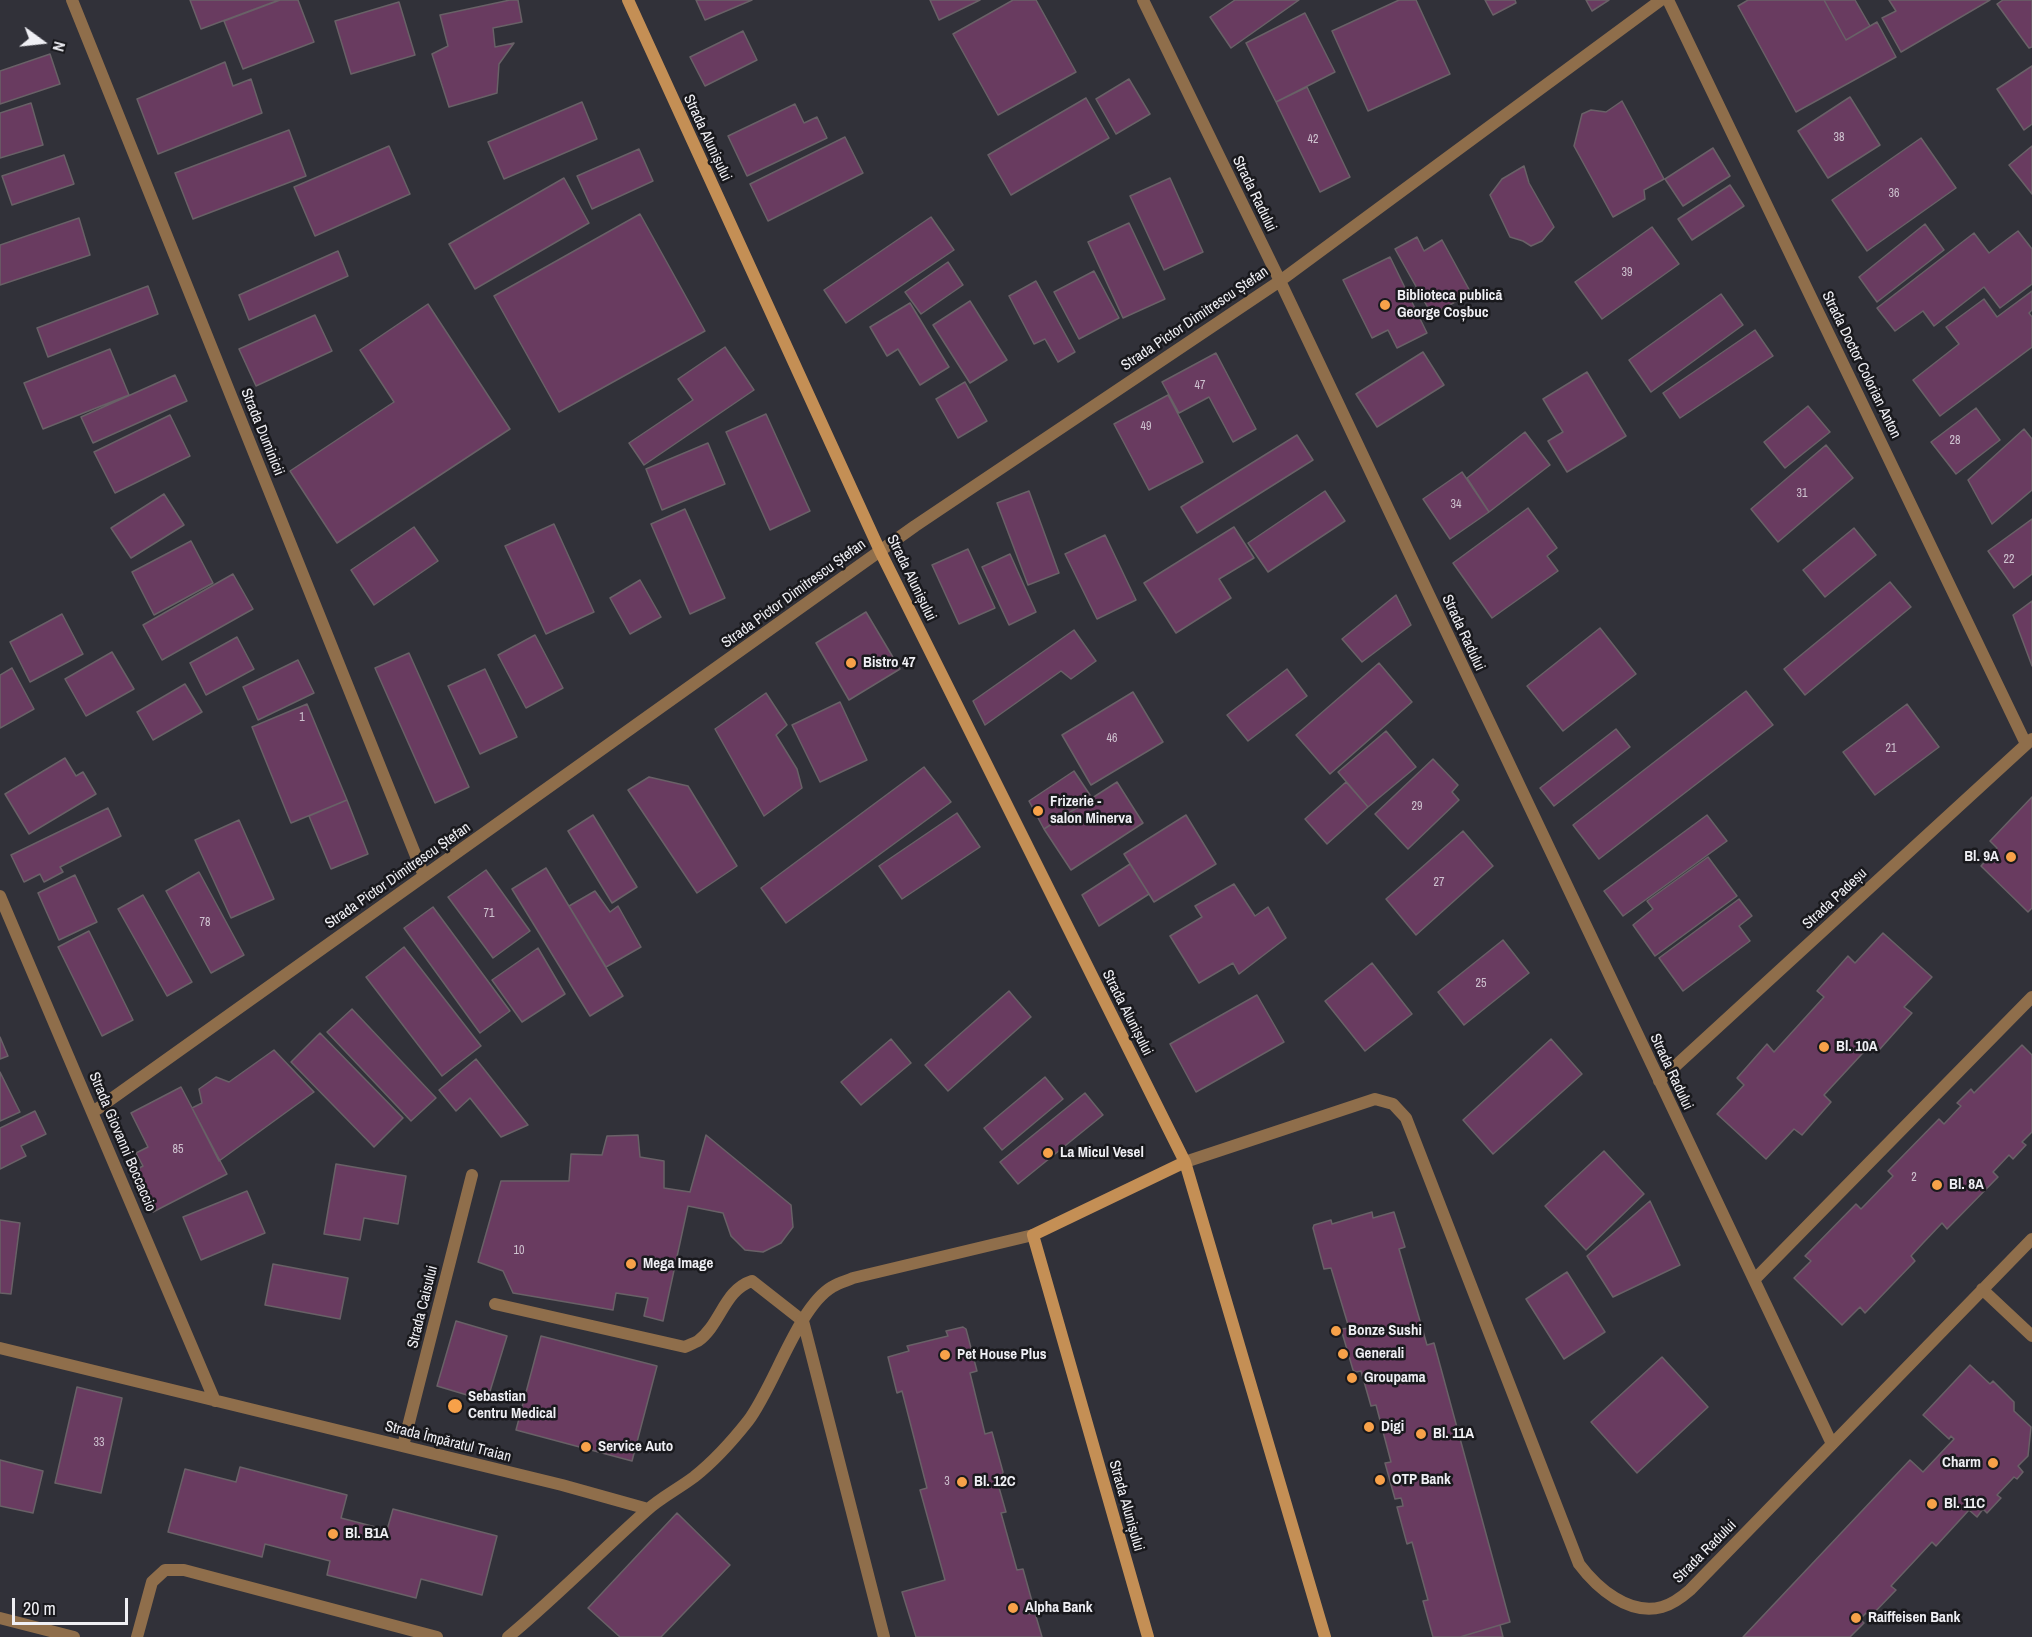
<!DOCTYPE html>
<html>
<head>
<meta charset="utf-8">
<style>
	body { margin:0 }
	#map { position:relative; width:2032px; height:1637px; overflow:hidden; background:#313139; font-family:"Archivo Narrow",sans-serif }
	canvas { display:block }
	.north { position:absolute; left:12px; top:12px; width:60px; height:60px; -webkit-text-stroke:4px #19191d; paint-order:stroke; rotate:105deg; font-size:16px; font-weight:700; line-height:24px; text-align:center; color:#efeff4 }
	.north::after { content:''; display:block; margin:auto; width:21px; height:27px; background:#efeff4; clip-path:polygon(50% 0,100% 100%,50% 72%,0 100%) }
	.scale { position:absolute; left:12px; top:1598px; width:116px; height:27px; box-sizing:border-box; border:3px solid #efeff4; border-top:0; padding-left:8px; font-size:18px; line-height:21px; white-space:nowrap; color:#efeff4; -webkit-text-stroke:4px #19191d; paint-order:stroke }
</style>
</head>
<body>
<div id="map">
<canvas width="2032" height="1637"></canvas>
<div class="north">N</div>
<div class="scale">20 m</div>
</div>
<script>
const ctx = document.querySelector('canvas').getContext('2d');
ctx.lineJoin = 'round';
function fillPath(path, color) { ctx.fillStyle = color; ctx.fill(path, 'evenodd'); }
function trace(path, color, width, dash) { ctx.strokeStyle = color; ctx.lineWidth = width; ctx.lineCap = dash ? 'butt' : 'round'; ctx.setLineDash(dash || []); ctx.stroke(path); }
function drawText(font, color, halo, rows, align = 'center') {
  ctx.font = font + ' "Archivo Narrow",sans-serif'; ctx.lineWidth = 5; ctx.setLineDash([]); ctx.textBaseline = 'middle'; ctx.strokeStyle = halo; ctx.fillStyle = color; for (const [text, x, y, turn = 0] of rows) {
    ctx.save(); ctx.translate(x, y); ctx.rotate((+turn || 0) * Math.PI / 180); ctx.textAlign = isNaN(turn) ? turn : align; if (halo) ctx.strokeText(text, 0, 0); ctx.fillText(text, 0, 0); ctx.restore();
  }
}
const building = new Path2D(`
	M190,0h89l-78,29z
	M280,0h18l16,42 -71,27 -19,-48z
	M510,0h8l4,22 -29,6 2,19 19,-4 -15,21 -2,29 -48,14 -17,-53 16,-8 -8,-31z
	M696,0h56l-47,20z
	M930,0h50l-41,20z
	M1013,0h23l40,72 -78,43 -45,-81z
	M1235,0h64l-68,48 -21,-31z
	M1399,0h17l34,74 -82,37 -36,-80z
	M1485,0h30l1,3 -23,12z
	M1586,0h23l-17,11z
	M1748,0h76l22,40 31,-18 19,35 -100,55 -58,-106z
	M1824,0h31l15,26 -24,14z
	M1889,0h101l-89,52 -19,-34 14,-7z
	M2003,0h29v47l-3,1 -32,-44z
	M399,2l16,53 -64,19 -16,-53z
	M1305,13l30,59 -59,30 -30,-59z
	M743,31l14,29 -52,26 -15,-29z
	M50,54l10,30 -60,20v-33z
	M225,62l8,24 18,-7 11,34 -104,41 -21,-55z
	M2032,66v58l-8,6 -27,-41z
	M1129,79l21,35 -34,20 -20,-35z
	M1307,87l43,90 -30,15 -44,-90z
	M1850,97l30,48 -52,33 -30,-47z
	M1086,98l23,40 -98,57 -23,-40z
	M1622,101l42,78 -20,11 1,9 -32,18 -39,-71 8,-32 9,-4 15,2z
	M582,102l15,37 -93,40 -16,-37z
	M31,103l12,42 -43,13v-45z
	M795,104l9,19 13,-6 10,21 -80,38 -19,-40z
	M289,130l17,46 -113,43 -18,-46z
	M845,137l18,36 -95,48 -18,-37z
	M1921,138l35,50 -89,63 -35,-51z
	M389,146l21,48 -95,42 -21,-49z
	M2032,146v48l-23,-29z
	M1713,148l17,28 -47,30 -18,-27z
	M639,149l14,32 -61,28 -15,-33z
	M64,155l10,29 -62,21 -10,-29z
	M1524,166l5,17 25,44 -12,14 -11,5 -8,-5 -13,-4 -20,-42 12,-16z
	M564,178l25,45 -114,66 -26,-45z
	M1170,178l33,74 -39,18 -34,-74z
	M1730,185l14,21 -52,34 -14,-21z
	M640,214l65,117 -146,81 -65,-116z
	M931,217l23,33 -108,73 -22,-33z
	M79,218l11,37 -90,30v-40z
	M1129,223l36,76 -42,19 -35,-76z
	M1925,224l19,26 -67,52 -18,-25z
	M1652,227l27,37 -77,55 -27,-37z
	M2018,231l14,18v35l-32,24 -16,-21 -50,39 -11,-15 -28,20 -18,-23 97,-75 15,20z
	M1417,237l7,14 18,-11 29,53 -39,22 -37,-66z
	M338,251l10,25 -99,44 -10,-25z
	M1390,257l37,76 -30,15 -9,-18 -16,8 -29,-58z
	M948,262l15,23 -42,29 -16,-22z
	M1094,271l25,47 -40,21 -25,-47z
	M1036,281l39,71 -17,10 -13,-23 -11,5 -25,-48z
	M148,286l10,28 -110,43 -11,-29z
	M2032,291v19l-3,3 3,4v30l-92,69 -27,-36 46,-36 -13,-17 38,-28 13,18z
	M1721,294l22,31 -92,67 -22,-32z
	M970,301l37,59 -37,23 -37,-58z
	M910,303l39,64 -29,18 -22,-36 -11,7 -17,-29z
	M428,304l82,125 -173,114 -47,-72 104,-69 -34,-52z
	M315,315l17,36 -76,35 -17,-37z
	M1755,330l18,26 -93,62 -17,-25z
	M725,347l29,43 -110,75 -15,-22 64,-43 -15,-21z
	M110,349l19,46 -86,34 -19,-46z
	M1423,352l21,33 -67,42 -21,-33z
	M1216,353l40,76 -23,13 -24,-45 -30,16 -17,-31z
	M1587,372l39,64 -59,36 -19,-31 15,-9 -20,-33z
	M175,375l12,26 -94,42 -12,-26z
	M965,382l22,39 -29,17 -22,-39z
	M1168,395l35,67 -54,28 -35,-66z
	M1808,406l22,26 -45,36 -21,-26z
	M1976,408l24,32 -44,34 -25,-32z
	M766,414l44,97 -40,19 -44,-98z
	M170,415l20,41 -75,37 -21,-41z
	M2024,429l8,10v51l-40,34 -24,-44z
	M1525,432l25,33 -61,47 -22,-34z
	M1297,435l16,25 -116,73 -16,-26z
	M708,443l17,41 -63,26 -16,-41z
	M1826,445l27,33 -75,64 -27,-33z
	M1462,472l27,40 -39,27 -27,-40z
	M1029,491l30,82 -31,12 -31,-82z
	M1325,491l20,30 -77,51 -20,-29z
	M164,494l20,31 -53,33 -20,-30z
	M1528,508l29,40 -10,8 11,15 -66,47 -39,-55z
	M685,509l40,89 -35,16 -39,-90z
	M2032,519v55l-18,14 -26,-37z
	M554,524l40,88 -48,22 -41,-88z
	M414,527l24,34 -64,44 -23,-35z
	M1234,527l20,31 -35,21 12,19 -55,35 -32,-50z
	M1854,528l22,27 -51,42 -22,-27z
	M1105,535l31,65 -39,19 -32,-65z
	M191,541l22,42 -59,32 -22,-43z
	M968,549l27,59 -36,16 -27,-59z
	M1010,554l26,58 -27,13 -27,-58z
	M233,574l20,35 -91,51 -19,-35z
	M640,580l21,37 -31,17 -20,-36z
	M1890,582l21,25 -106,88 -21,-26z
	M1396,595l15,30 -49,37 -20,-23z
	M2032,601v65l-19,-51z
	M866,612l34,57 -51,31 -33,-57z
	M62,614l21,40 -53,28 -20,-40z
	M1600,628l36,46 -73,57 -36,-45z
	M1074,630l22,31 -25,18 -10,-8 -76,54 -12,-24z
	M535,635l28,53 -37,20 -28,-53z
	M237,637l17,32 -48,26 -16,-32z
	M112,652l22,37 -48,27 -21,-37z
	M409,653l60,134 -34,16 -60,-135z
	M298,660l16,33 -56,27 -15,-33z
	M1379,663l33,39 -82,72 -34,-39z
	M12,668l22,41 -34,19v-53z
	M485,669l32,68 -37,17 -32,-68z
	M1287,669l20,27 -59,45 -21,-26z
	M185,684l17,28 -49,28 -16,-28z
	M1746,691l27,34 -174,134 -26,-34z
	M1133,692l30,50 -72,43 -29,-50z
	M766,693l21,32 -11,10 21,34 5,19 -38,28 -49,-87z
	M840,702l27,58 -47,22 -28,-57z
	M307,704l40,96 -56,23 -39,-96z
	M1907,704l32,43 -64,48 -32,-43z
	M1616,729l14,18 -76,59 -14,-18z
	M1386,731l30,36 -48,40 -30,-35z
	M65,758l11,18 7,-4 13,22 -67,40 -24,-40z
	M1433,759l25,26 -6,7 7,8 -51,49 -33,-35z
	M924,767l27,35 -165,121 -25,-35z
	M1074,771l18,27 -48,31 -15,-28z
	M649,777l39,9 49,80 -40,27 -69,-103z
	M1117,782l26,41 -72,47 -27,-41z
	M1346,782l22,25 -41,37 -22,-25z
	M2032,797v111l-4,4 -47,-46 16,-18 -7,-7z
	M347,800l21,54 -37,15 -22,-53z
	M108,808l13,28 -61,31 3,5 -19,10 -4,-8 -16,8 -13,-27z
	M957,813l23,34 -78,52 -23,-33z
	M593,815l44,72 -25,16 -44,-72z
	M1186,815l30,49 -62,38 -30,-48z
	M1707,815l20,26 -104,75 -19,-25z
	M239,820l35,79 -43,19 -36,-78z
	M1463,831l30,35 -77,69 -30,-36z
	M1708,857l29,39 -82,60 -22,-31 20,-16 -6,-8z
	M1130,864l19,30 -50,32 -17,-31z
	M546,868l77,128 -33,20 -78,-127z
	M486,870l44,61 -37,27 -45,-61z
	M199,872l45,83 -33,18 -45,-82z
	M75,875l22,47 -38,18 -21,-47z
	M1234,884l21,32 13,-9 18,31 -47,36 -6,-11 -34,20 -29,-47 32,-19 -7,-11z
	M595,891l15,21 8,-6 23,41 -35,20 -37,-61z
	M143,895l49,87 -25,14 -49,-87z
	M1739,899l13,17 -13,10 11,15 -67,50 -24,-33z
	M433,907l77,104 -30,22 -76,-105z
	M89,931l44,89 -31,16 -44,-89z
	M1883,933l49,44 -28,30 8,6 -32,36 -7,-7 -49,53 7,7 -29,33 -8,-6 -28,30 -49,-45 27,-29 -7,-7 30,-34 7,8 50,-55 -7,-6 31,-35 7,7z
	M1503,940l26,33 -65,52 -26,-33z
	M404,947l77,99 -39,30 -76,-99z
	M538,948l27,46 -43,28 -30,-42z
	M1372,963l40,51 -47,37 -40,-50z
	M1009,991l22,26 -83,74 -23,-26z
	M1257,995l27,47 -88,50 -26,-48z
	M352,1009l84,89 -25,23 -84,-89z
	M320,1033l83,85 -29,29 -83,-85z
	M0,1037l8,19 -8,3z
	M891,1039l20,24 -50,42 -20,-23z
	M1551,1039l31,35 -89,80 -30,-34z
	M2022,1045l10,10v77l-10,10 4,3 -13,14 -4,-4 -16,17 5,5 -51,52 -5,-6 -18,19 -13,14 4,5 -50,52 -5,-6 -18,18 -48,-47 17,-17 -6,-5 51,-52 5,5 32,-33 -5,-5 51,-52 5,5 17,-18 -4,-3 14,-14 3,4z
	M274,1050l40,42 -95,69 -27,-53 10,-5 -3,-14 17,-12 13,5z
	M476,1059l52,66 -27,12 -31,-39 -14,13 -17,-21z
	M0,1072l20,40 -20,9z
	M1045,1077l18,22 -61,51 -18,-22z
	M181,1087l46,87 -74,38 -21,-40 11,-6 -7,-13 12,-6 -17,-34z
	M1085,1093l18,22 -85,69 -18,-22z
	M35,1111l11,23 -25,12 5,10 -26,13v-41z
	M638,1135l2,22 24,4v27l26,4 16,-57 85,70 2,22 -12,16 -18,9 -18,-2 -14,-14 -8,-23 -35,-7 -25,115 -19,-5 4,-18 -32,-5 -3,17 -100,-17 -10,-22 -25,-9 23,-81h68l2,-27 31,1 5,-19z
	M1604,1151l40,43 -58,56 -41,-44z
	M336,1164l70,12 -8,48 -34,-6 -4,22 -36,-6z
	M247,1191l18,42 -64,27 -18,-43z
	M1650,1201l30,64 -67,32 -26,-41z
	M1372,1212l1,6 21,-6 11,35 -6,2 28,96 7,-2 76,279 -50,15h-27l-10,-36 5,-1 -16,-58 -5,2 -10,-37 6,-1 -1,-5 -1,-3 -6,1 -10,-36 6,-1 -15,-57 -5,1 -10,-35 -5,1 -3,-2 -12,-41 8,-1 -18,-60 -7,1 -11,-41 1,-3 17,-5 1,4z
	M0,1220l20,3 -9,71 -11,-1z
	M273,1264l75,14 -8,41 -75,-14z
	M1567,1272l38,60 -41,27 -38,-60z
	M456,1321l51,15 -20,65 -50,-15z
	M963,1327l3,2 11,42 -7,2 15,61 7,-2 11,40 -1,4 -6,1 10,35 -5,1 16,57 6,-1 10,36 -6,1 2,8 6,-1 7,24h-126l-14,-45 43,-12 -25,-90 7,-2 -25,-97 -5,2 -9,-36 21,-6 -2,-5 41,-10 -2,-5z
	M541,1336l116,30 -25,95 -116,-31z
	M1662,1357l46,50 -71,66 -46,-51z
	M1970,1365l20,19 3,-3 21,21v9l17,16 -3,29 -10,10 5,6 -6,7 -3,-2 -17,18 4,3 -14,15 -4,-4 -6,8 -8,-7 -33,36 -4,-4 -41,44 5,4 -26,27 -4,-4 -6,6 4,4 -14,14h-107l167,-177 13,12 31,-33 -3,-3 -2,3 -26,-24z
	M77,1387l45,11 -21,95 -46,-10z
	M0,1460l43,11 -10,42 -33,-7z
	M240,1467l107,28 -6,23 46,12 6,-21 104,27 -15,59 -61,-16 -5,19 -89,-23 3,-14 -65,-17 -3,13 -94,-25 17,-63 51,13z
	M677,1513l53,52 -69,72h-41l-32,-29z
	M1500,1625l3,12h-43z`);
const lane = new Path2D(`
	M495,1304l190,43c4,-2 9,-4 13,-6 23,-17 26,-51 54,-60l51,40
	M137,1637l15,-55 13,-12h19l253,67`);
const street = new Path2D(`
	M72,0l352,876
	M1143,0l137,281 552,1163
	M1668,0l358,744
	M0,896l215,505
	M1659,1081l373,-342
	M93,1112l822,-586 365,-245 381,-281
	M1185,1162l190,-63 18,5 13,14 173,446c18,24 50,52 83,43 11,-3 20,-10 28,-17l342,-351
	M1754,1280l278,-283
	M1982,1289l50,47
	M803,1321l81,316
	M0,1348l562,137 86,24
	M403,1446l69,-271
	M0,1618l74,19
	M508,1637c48,-40 91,-84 138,-126 14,-13 32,-22 48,-34 19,-15 39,-37 54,-56 26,-34 50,-114 84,-134 6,-4 14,-6 21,-9l180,-43`);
const secondary = new Path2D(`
	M628,0l252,551 305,611 140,475
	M1148,1637l-115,-402 152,-73`);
const markers = [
	[1385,305,6,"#f7a149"],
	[851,663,6,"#f7a149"],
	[1038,811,6,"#f7a149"],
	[2011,857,6,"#f7a149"],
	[1824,1047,6,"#f7a149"],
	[1048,1153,6,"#f7a149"],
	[1937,1185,6,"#f7a149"],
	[631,1264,6,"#f7a149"],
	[1336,1331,6,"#f7a149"],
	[1343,1354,6,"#f7a149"],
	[945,1355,6,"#f7a149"],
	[1352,1378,6,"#f7a149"],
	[455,1406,8,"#f7a149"],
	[1369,1427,6,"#f7a149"],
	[1421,1434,6,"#f7a149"],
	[586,1447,6,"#f7a149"],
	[1993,1463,6,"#f7a149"],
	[1380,1480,6,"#f7a149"],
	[962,1482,6,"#f7a149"],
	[1932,1504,6,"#f7a149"],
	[333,1534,6,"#f7a149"],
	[1013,1608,6,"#f7a149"],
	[1856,1618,6,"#f7a149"]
];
const numberNames = [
	["38",1839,138],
	["42",1313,140],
	["36",1894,194],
	["39",1627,273],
	["47",1200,386],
	["49",1146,427],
	["28",1955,441],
	["31",1802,494],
	["34",1456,505],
	["22",2009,560],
	["1",302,718],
	["46",1112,739],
	["21",1891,749],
	["29",1417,807],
	["27",1439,883],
	["71",489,914],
	["78",205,923],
	["25",1481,984],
	["85",178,1150],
	["2",1914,1178],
	["10",519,1251],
	["33",99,1443],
	["3",947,1482]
];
const streetNames = [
	["Strada Alunișului",707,138,65],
	["Strada Radului",1254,194,64],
	["Strada Pictor Dimitrescu Ștefan",1195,319,-34],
	["Strada Doctor Colorian Anton",1861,365,64],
	["Strada Duminicii",262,432,68],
	["Strada Alunișului",911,578,64],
	["Strada Pictor Dimitrescu Ștefan",794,594,-36],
	["Strada Radului",1463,633,65],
	["Strada Pictor Dimitrescu Ștefan",398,876,-35],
	["Strada Padeșu",1835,899,-43],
	["Strada Alunișului",1127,1013,63],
	["Strada Radului",1671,1072,65],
	["Strada Giovanni Boccaccio",122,1142,67],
	["Strada Caisului",423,1307,-76],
	["Strada Împăratul Traian",448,1442,14],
	["Strada Alunișului",1126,1506,74],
	["Strada Radului",1705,1552,-45]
];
const poiNames = [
	["Biblioteca publică",1397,296],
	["George Coșbuc",1397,313],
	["Bistro 47",863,663],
	["Frizerie -",1050,802],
	["salon Minerva",1050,819],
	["Bl. 9A",1999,857,"right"],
	["Bl. 10A",1836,1047],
	["La Micul Vesel",1060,1153],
	["Bl. 8A",1949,1185],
	["Mega Image",643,1264],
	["Bonze Sushi",1348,1331],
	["Generali",1355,1354],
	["Pet House Plus",957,1355],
	["Groupama",1364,1378],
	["Sebastian",468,1397],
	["Centru Medical",468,1414],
	["Digi",1381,1427],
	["Bl. 11A",1433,1434],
	["Service Auto",598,1447],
	["Charm",1981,1463,"right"],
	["OTP Bank",1392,1480],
	["Bl. 12C",974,1482],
	["Bl. 11C",1944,1504],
	["Bl. B1A",345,1534],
	["Alpha Bank",1025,1608],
	["Raiffeisen Bank",1868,1618]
];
fillPath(building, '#693b60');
trace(building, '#696167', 1.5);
trace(lane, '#8f6e4b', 12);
trace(street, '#8f6e4b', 12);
trace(secondary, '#c48f55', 12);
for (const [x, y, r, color] of markers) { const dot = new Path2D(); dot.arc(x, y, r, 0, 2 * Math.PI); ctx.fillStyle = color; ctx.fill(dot); trace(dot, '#19191d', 2); }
drawText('12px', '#cec2cf', null, numberNames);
drawText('15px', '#efeff4', '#19191d', streetNames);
drawText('bold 15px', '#efeff4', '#19191d', poiNames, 'left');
</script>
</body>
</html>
